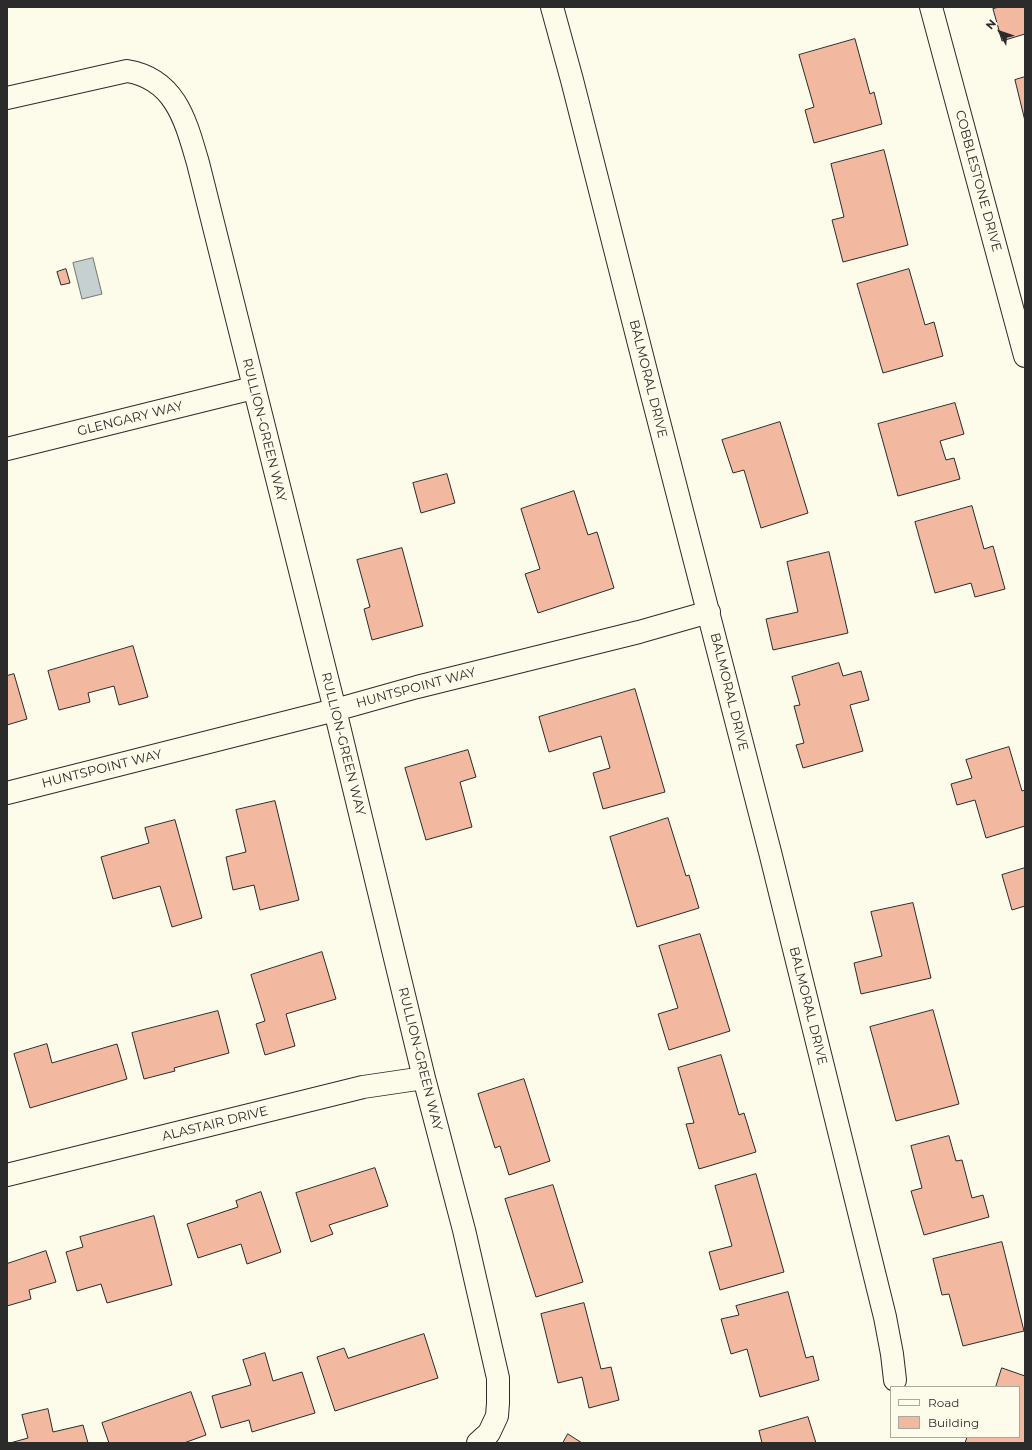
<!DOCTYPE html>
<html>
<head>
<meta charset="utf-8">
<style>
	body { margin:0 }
	#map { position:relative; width:1032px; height:1450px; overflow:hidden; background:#fdfbea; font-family:Montserrat,sans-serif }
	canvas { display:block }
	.frame { position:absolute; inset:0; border:8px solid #2b2b2b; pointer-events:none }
	.legend { position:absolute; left:890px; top:1386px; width:130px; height:52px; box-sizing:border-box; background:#fdfbea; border:1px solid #a9a89e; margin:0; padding:5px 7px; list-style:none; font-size:12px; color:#2b2b2b }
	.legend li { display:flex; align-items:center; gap:8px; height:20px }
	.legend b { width:20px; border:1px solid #a9a89e }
	.north { position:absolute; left:980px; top:12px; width:40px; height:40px; -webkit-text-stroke:3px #fdfbea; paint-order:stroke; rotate:310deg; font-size:11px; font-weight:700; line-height:16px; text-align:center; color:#2b2b2b }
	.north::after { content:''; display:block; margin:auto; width:14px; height:18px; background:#2b2b2b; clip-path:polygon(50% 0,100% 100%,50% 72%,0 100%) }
</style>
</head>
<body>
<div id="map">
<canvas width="1032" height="1450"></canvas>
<div class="frame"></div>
<ul class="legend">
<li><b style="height:5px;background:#fdfbea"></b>Road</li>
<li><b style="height:11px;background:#f2b8a0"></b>Building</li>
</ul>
<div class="north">N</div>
</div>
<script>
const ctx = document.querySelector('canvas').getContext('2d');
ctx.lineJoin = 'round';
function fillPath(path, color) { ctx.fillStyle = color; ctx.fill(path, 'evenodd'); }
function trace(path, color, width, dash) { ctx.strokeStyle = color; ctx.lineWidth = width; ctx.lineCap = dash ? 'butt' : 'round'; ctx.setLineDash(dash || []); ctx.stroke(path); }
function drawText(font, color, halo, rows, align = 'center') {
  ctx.font = font + ' Montserrat,sans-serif'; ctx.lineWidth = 3; ctx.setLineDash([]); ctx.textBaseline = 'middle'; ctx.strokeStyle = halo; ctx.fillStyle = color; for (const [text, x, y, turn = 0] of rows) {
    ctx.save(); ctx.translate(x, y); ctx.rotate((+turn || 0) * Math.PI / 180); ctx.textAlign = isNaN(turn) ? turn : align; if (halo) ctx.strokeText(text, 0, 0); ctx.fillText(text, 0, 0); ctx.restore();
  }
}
const water = new Path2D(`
	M93,258l9,36 -20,5 -9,-36z`);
const building = new Path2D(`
	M1000,7h25v27l-23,7 -9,-32z
	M855,39l15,55 4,-2 8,32 -68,19 -9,-33 9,-3 -15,-52z
	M1025,77v44l-10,-41z
	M884,150l24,95 -65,17 -11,-42 12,-3 -13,-53z
	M66,269l4,14 -9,2 -4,-13z
	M909,269l16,56 9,-3 9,34 -60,17 -26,-89z
	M955,403l9,31 -24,7 6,19 8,-2 6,21 -62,17 -20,-72z
	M780,422l28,91 -47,15 -17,-58 -11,3 -11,-33z
	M447,474l8,29 -34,10 -8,-30z
	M574,491l14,44 9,-3 17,56 -76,25 -13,-39 15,-5 -19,-60z
	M972,506l12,43 9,-3 12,43 -30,8 -4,-14 -36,10 -20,-71z
	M402,548l21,78 -51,14 -8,-31 6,-2 -13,-47z
	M829,552l19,81 -75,17 -7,-31 32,-7 -11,-50z
	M133,646l15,51 -29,8 -5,-19 -26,7 2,9 -31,8 -11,-39z
	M839,663l4,13 18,-5 8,29 -19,5 13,46 -60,17 -7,-23 8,-2 -10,-37 6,-1 -8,-28z
	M14,674l13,45 -20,6v-49z
	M635,689l30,103 -62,17 -10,-36 17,-5 -9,-32 -52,16 -10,-35z
	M1009,747l13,44 3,-1v36l-39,12 -11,-38 -18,5 -6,-21 21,-6 -6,-18z
	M468,750l8,27 -16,5 12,45 -46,13 -21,-72z
	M275,801l24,99 -39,10 -6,-25 -21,5 -7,-33 20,-5 -10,-42z
	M668,818l18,58 3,-1 10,33 -62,19 -27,-90z
	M175,820l27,98 -30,9 -12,-41 -47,13 -12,-42 48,-14 -4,-15z
	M1025,868v38l-13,4 -10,-35z
	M913,903l18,75 -70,16 -7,-31 28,-7 -11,-44z
	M700,934l30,97 -61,19 -11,-36 20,-6 -19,-62z
	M322,952l14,47 -50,15 9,32 -30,9 -9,-31 9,-3 -14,-46z
	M933,1010l26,94 -63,17 -26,-94z
	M218,1011l11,42 -55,15 1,3 -31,8 -12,-46z
	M47,1044l5,19 65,-19 10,35 -97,29 -16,-54z
	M721,1055l18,60 5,-2 12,39 -57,17 -13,-45 8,-1 -16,-55z
	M524,1079l26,82 -41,14 -9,-29 -5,2 -17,-54z
	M949,1136l7,25 6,-1 10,38 11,-3 6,22 -65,18 -13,-44 11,-3 -11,-42z
	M375,1168l13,38 -59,19 4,9 -22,8 -15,-49z
	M756,1174l28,98 -64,18 -11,-38 23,-6 -17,-60z
	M553,1185l30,97 -47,15 -31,-98z
	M261,1192l20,60 -34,12 -6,-20 -43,14 -11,-34 51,-17 -2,-6z
	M154,1216l18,69 -65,18 -6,-19 -24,7 -11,-39 17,-5 -3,-10z
	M1002,1242l22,89 -61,15 -14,-52 -7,1 -9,-36z
	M46,1251l10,31 -27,8 2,9 -24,7v-42z
	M788,1292l18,66 7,-2 6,24 -59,17 -13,-48 -16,5 -10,-35 18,-4 -3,-9z
	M584,1303l17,66 10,-2 8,33 -30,8 -7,-31 -24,6 -17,-69z
	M424,1334l14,44 -103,33 -18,-54 27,-9 4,10z
	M265,1353l8,28 29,-9 13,41 -63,19 -3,-12 -28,8 -9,-32 39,-11 -8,-25z
	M1002,1368l23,8v67h-60l2,-6h52v-50h-23z
	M191,1392l15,43 -22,8h-75l-7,-20z
	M48,1409l5,23 30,-7 5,18h-78l18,-5 -6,-23z
	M808,1417l8,26h-54l-3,-12z
	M568,1434l14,9h-19z`);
const minor = new Path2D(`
	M552,7l20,73 78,307 120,465 115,465 7,37 3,26
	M931,7l94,349
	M7,98l120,-27c49,8 59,51 71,92l137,547 89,368 40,152 34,148v25l-1,13 -8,17 -11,10
	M7,449l246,-61
	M7,793l328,-83 82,-23 222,-55 70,-20
	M7,1175l356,-88 61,-9`);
const streetNames = [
	["COBBLESTONE DRIVE",978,181,75],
	["BALMORAL DRIVE",648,379,76],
	["GLENGARY WAY",130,419,-14],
	["RULLION-GREEN WAY",264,430,76],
	["HUNTSPOINT WAY",416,688,-15],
	["BALMORAL DRIVE",729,692,76],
	["RULLION-GREEN WAY",343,744,76],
	["HUNTSPOINT WAY",102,769,-14],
	["BALMORAL DRIVE",808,1006,76],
	["RULLION-GREEN WAY",420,1059,76],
	["ALASTAIR DRIVE",215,1124,-14]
];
fillPath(water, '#c7d0d0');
trace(water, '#74746e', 1);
fillPath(building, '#f2b8a0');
trace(building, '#2b2b2b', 1);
trace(minor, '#2b2b2b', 24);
trace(minor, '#fdfbea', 22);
drawText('13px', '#2b2b2b', '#fdfbea', streetNames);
</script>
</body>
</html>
